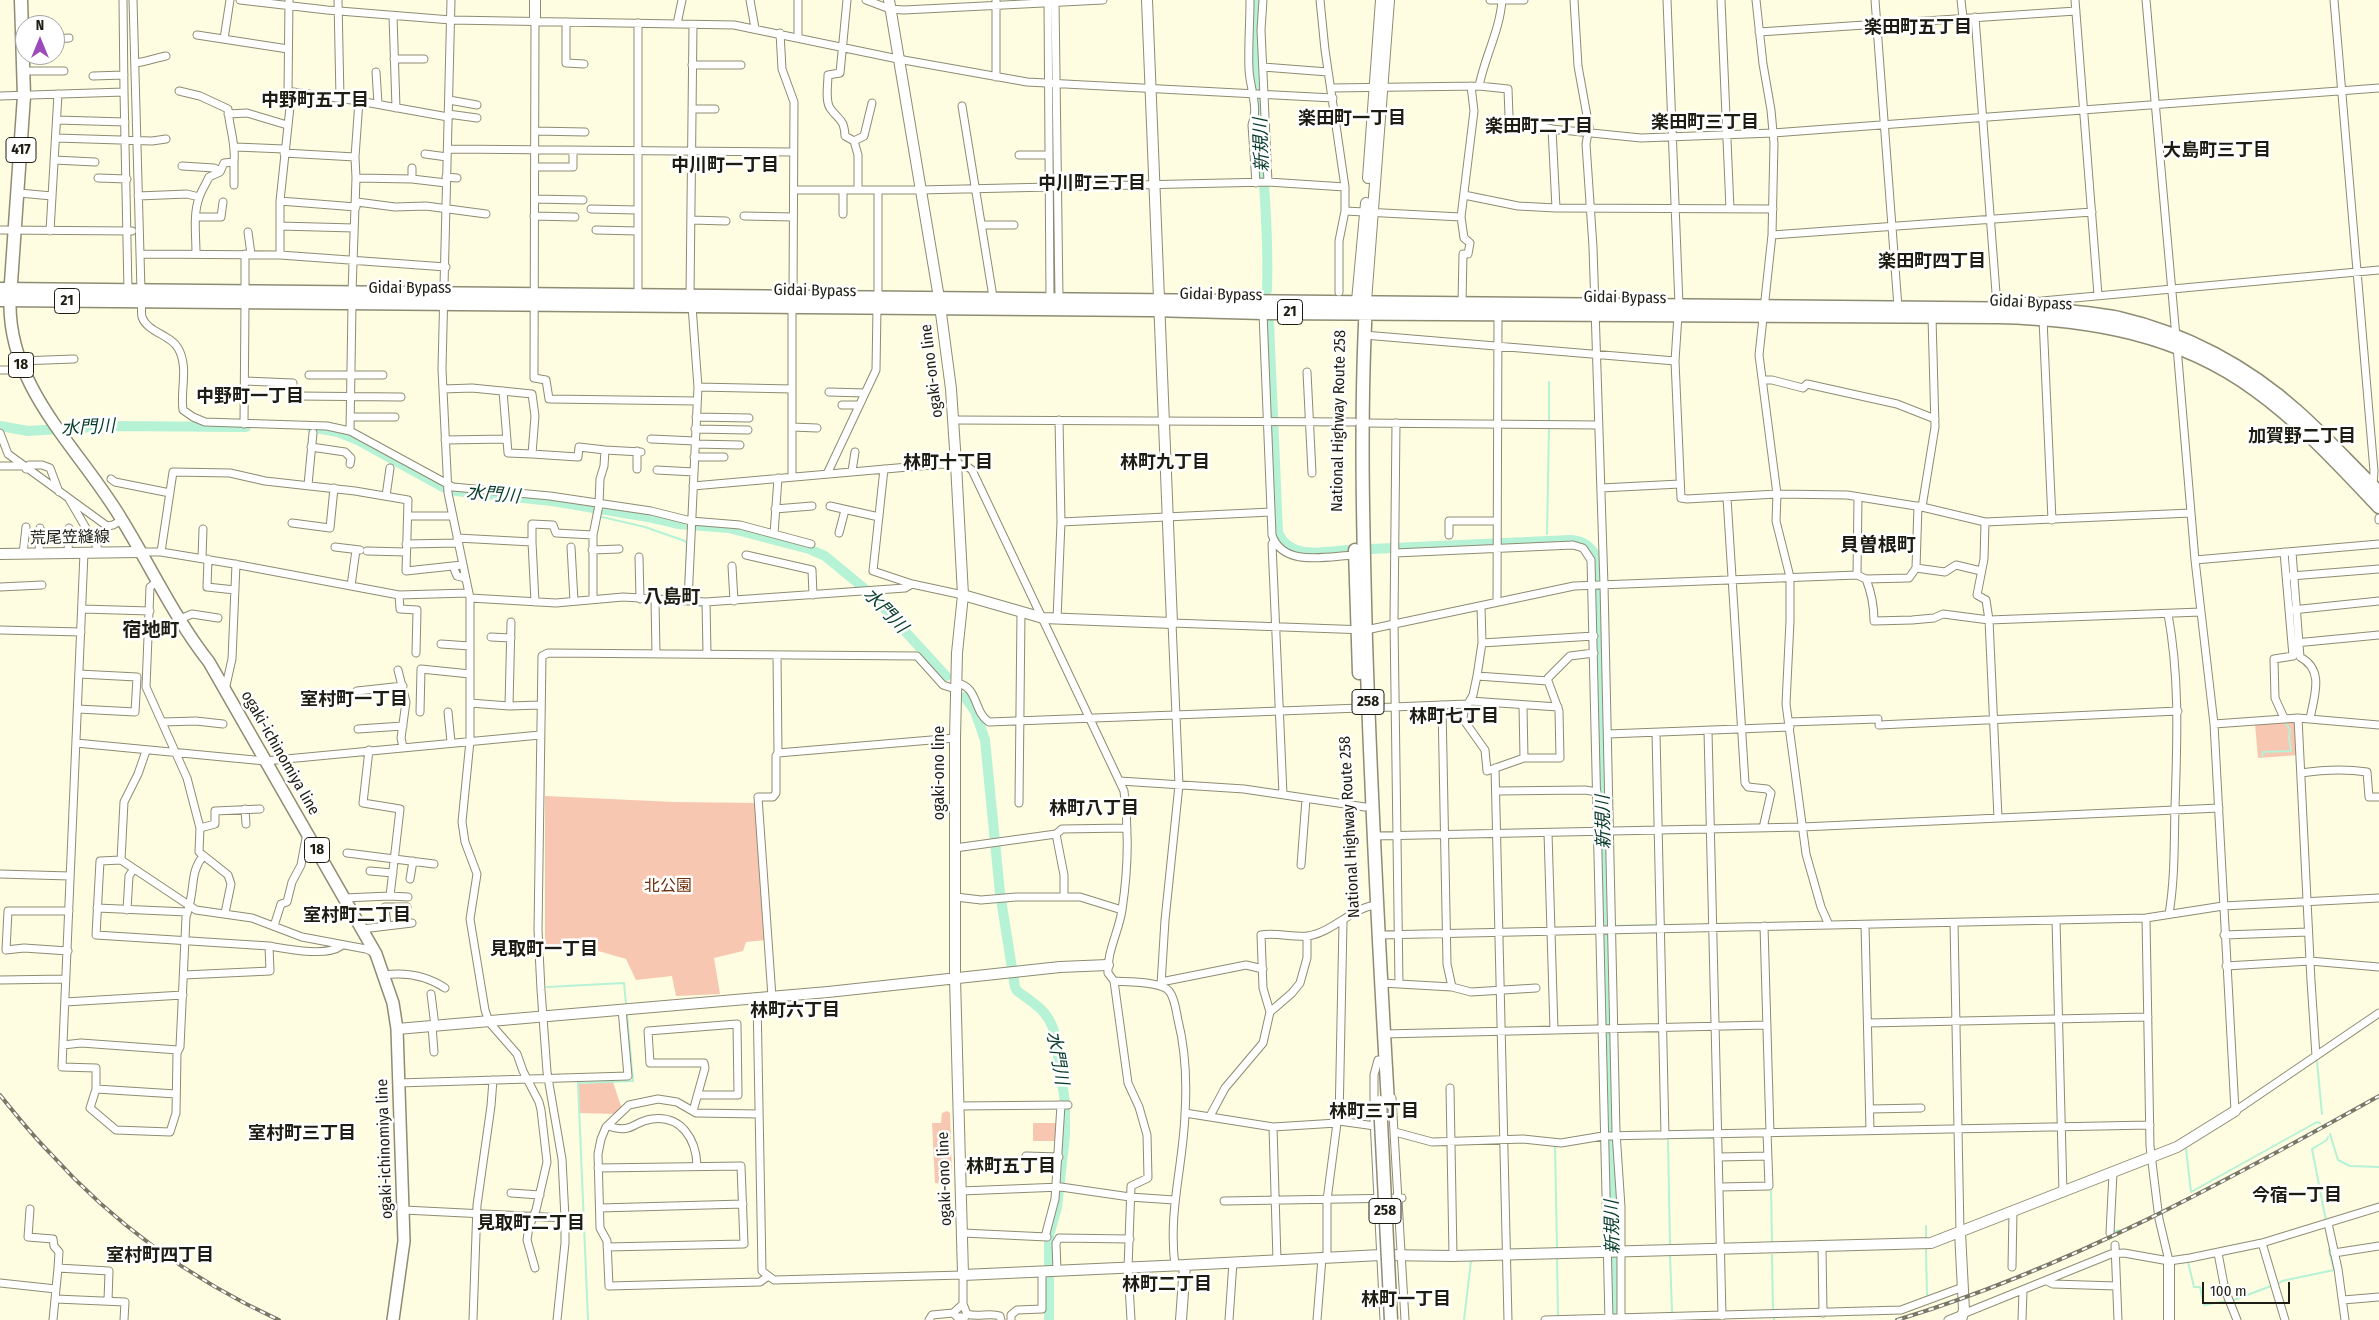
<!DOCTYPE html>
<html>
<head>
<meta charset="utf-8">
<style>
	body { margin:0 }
	#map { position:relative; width:2379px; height:1320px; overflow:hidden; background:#fefce1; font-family:"Fira Sans Condensed",sans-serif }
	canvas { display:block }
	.north { position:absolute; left:15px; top:15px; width:50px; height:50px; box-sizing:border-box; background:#fff; border:1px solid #a5a5a1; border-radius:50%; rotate:0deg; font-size:14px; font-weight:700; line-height:20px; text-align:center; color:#1e1d13 }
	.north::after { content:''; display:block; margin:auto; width:18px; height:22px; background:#9b4bbb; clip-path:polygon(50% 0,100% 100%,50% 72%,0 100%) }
	.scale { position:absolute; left:2202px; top:1282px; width:88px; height:22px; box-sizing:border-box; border:2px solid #1e1d13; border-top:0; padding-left:6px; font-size:15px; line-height:18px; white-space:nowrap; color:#1e1d13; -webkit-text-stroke:4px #fff; paint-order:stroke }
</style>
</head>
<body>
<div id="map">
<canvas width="2379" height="1320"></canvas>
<div class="north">N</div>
<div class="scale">100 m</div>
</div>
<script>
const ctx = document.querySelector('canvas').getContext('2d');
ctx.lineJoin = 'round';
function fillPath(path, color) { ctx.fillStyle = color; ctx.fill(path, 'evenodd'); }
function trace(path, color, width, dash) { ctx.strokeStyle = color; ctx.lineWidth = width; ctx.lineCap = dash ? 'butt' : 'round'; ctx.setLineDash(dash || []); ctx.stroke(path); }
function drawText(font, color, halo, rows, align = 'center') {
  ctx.font = font + ' "Fira Sans Condensed","Noto Sans JP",sans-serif'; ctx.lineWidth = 5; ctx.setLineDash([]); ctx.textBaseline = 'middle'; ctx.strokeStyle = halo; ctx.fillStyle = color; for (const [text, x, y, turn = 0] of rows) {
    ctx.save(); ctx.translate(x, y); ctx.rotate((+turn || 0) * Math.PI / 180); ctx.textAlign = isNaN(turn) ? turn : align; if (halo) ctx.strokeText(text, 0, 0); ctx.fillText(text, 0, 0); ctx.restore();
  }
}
const green = new Path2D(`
	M2293,720l4,2 1,33 -40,3 -3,-34z
	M545,796l129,6 83,1 9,137 -20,2 -3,9 -29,7 6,36 -44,2 -4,-20 -36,4 -10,-21 -45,-13h-36z
	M613,1082l9,27 -6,5 -37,-1v-29z
	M947,1111l3,2 2,61 -4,10 -13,-1 -3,-60h9l1,-10z
	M1033,1123h23v18h-23z`);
const stream = new Path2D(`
	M1549,422v-40
	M589,508l5,6
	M598,516l47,11 40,14 2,3 -2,49
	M1547,534l2,-107
	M1547,539v2
	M695,605l6,1 2,3
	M703,633l1,18
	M2262,757l1,-5 28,-1 -2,-14 1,-8 -4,-5
	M1613,926l45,-1
	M547,987l77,-4 2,21
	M2317,1061l5,53
	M2330,1134l8,26 12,6 29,1
	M1723,1137l27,-1
	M1671,1138h43
	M1668,1140l2,105
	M1551,1145l4,1 2,102
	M2186,1149l5,43 126,-70 3,1
	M1771,1187l1,57
	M2326,1221l-14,-72 15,-9 1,-3
	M1926,1226v13
	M2112,1232l7,-2
	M1926,1249l1,48
	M1772,1255l1,56
	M1670,1256l2,56
	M1557,1258l1,57
	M2188,1262l6,25h6l4,18 23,-4
	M2278,1284l4,-3 52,-11 -5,-20
	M2234,1300l37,-14
	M1774,1317v3
	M588,1320l-10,-237 55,-2 -6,-67
	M1464,1320l7,-59`);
const river = new Path2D(`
	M1257,0c-5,97 13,194 10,290
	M1269,323l9,210c12,27 45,19 69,17
	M0,426l28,5 81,-5 137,1
	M310,427l28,5 20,8 85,47 13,4 96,10 96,16 30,7 51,4 80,21 16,7 46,38 75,82
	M1371,549l200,-9c14,1 20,7 27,19l9,408 -2,14 10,339
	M965,697l10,14 10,29 15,153 15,94 2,4c17,12 30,19 37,40l11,71v33l-8,72 -8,29v84`);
const street = new Path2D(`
	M123,0l1,92
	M133,0l7,254 140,1 166,12
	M240,0l87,10 124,10 283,5 164,34 129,23 306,16
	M338,0l2,98
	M451,0l-9,369 6,124 22,105v143l-8,81 3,20 12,32 -7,45 15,91 4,12 28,32 6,17 16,31 2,8 6,52 -11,48 -7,17 -2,13 8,28
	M750,0l5,28
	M847,0l-7,73 -12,2c0,9 -3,25 2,33 9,13 14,10 15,28l9,5 4,14v35
	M866,0l24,9 14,1 199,-10
	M996,0v77
	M1055,0l4,298
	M1250,0c0,24 -2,47 -1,70 1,18 10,38 3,55l4,58
	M1263,0l-2,30 7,152
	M1320,0l5,50 20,137v24l-6,30v51
	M1490,0h34
	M1574,0l4,66 11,61 -3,17 7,103 11,338 12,547 5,75v113
	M1667,0l12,305
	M1721,0l9,209
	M1756,0l7,64 8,46 3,33 -2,92 -13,120 18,139 -1,27 14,56v44l-4,83 20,150 15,53 8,18
	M1875,0l23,307
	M1961,0l2,18
	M2075,0l23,295
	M2146,0l30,337
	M2334,0l40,471 -1,15
	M1048,3l2,295
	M393,16l3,92
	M1975,17l22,289
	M535,21l-1,357 12,2 3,19 148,2
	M566,22v41l18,1
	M677,24l5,-24
	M1759,32l317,-21
	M780,33l2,36 12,33 -1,195
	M197,35l91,14
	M798,37v-37
	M55,39l14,-1
	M224,39l6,-39
	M394,59h30
	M135,63c11,-1 20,-5 31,-7
	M692,65h49
	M1263,67l65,5
	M23,71h41
	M376,72l2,32
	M93,76l31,-1
	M1479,86c6,-30 21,-56 23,-86
	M1331,88l148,-2 29,3 1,27 2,4 41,9 4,79
	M179,91l21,5 28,13c1,18 8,34 6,53l-10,1 -4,9 -11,5c-3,7 -8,14 -10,21 -6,16 -3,38 -3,55
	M288,94l5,-2 66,9 89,16
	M0,96l124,-4 4,199
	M449,100l28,5
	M359,101l-4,56 1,21 56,1 34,4
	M962,106l31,191
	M692,109h23
	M228,114l19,-1 40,12
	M448,114l29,4
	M57,120l68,2
	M1552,129l89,9 132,-5 606,-45
	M535,131l50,1
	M56,138l96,3 14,-2
	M854,141l10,-5 8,-33
	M236,147l48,2
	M448,149l345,3
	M284,153l71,4
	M425,154l22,3
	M1019,155h30
	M54,160l41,2
	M182,166l32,2 6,3
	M535,167h38v-16
	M446,177l11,1
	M98,178l29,1
	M412,179v-11
	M234,185v-23
	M794,190h126l348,-8 77,5
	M843,190v24
	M19,193l33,3
	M1464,195l54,11 38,2 217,1
	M138,196l49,-2 12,3
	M535,199l48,1
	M280,201l76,6
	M357,202l38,5 31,-1 60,8
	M591,209l47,1
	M1345,211l116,6
	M534,216l41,1
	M744,216l49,1
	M196,217h25l2,-15
	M691,220l35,1
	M982,225h32
	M280,226l74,2
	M0,230l132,1
	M596,230l42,1
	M50,231l8,-137
	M248,232l3,22
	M1772,235l320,-23
	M140,254l1,37
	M280,255v-54l10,-94 -2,-13 1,-94
	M245,291v-37
	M352,292l4,-114
	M638,296v-273
	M690,296l3,-271
	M878,298v-108
	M141,301c1,5 0,12 1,16 5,15 29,18 36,31 11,19 2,42 5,62l10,7 12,5 122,4 23,5 103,56 97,9 101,15 40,10 49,4 71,19
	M1997,302l45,-1 337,-31
	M1462,303l1,-49h5l2,-11 -6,-5 -3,-21 13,-106 -3,-25
	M792,307v170
	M1263,313l9,222c11,33 56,21 83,20
	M1678,315l-3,46 6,137 6,1 90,-5 70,1 75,12 63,15 206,-9
	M2043,319l9,201
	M1364,335l311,26
	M2177,347l18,213 19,164 21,387 144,-98
	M19,361l55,-2
	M0,370h24
	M1307,372l5,101
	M309,375h74
	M1763,380h9l31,8 4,-4 90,20 38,15
	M245,381l48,2
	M698,387l94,2
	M443,389l29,-1 60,6 3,22 -3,38 46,3 1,-10 26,3 -1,16 -4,13 -1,26 -6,30v64
	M503,391l5,62 24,1
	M829,392l36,1
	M297,396l104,1
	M842,405h17
	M350,417h45
	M696,417l53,1
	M954,420l400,2
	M1362,423l236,2
	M244,424l1,-121
	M792,427l25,1
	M695,429l53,1
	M350,431l2,-126
	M0,433l8,21 99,72 6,-1 9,-5
	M651,439l44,2
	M445,440l62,-1
	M695,444l45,1
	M311,447l34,5 6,6 -1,6
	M605,450l36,2
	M637,451v18
	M694,457h30
	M0,466h23
	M26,469l3,-4h13l8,3 9,24
	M884,469l-11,102 39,13
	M657,470l37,2
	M852,471l3,-19
	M827,474l49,-104 1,-62
	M111,479l4,3 55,11
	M308,485l5,-52
	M693,486l249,-22 23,1 7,5 152,321c5,39 4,80 -2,119 -3,21 -15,41 -14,63l6,8 14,102 11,24 8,28 1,43 -17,8 -3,82 3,52
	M1601,488l79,-4
	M386,496l4,-28
	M1727,498l18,285 3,4 19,2 4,4 -8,35
	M69,499l31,53
	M830,506l49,11
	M1918,506l-2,62 29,4 11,-7 25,6
	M1922,507l13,-80 -3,-110
	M775,509l37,-3
	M409,516h43
	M2379,518v2
	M1061,522l210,-10
	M1985,522l-1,37 -7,36 9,5 3,20 9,198
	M292,523l38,5 4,-40
	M839,533l6,-23
	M774,534l4,-56
	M1449,535v-14h48
	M457,538l75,4 3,60
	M1274,541l-2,3 11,250
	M532,542v-18l21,1 3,8 37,2
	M406,544l52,-1
	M335,547l25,3
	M571,547l3,54
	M592,550l27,-1
	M367,551l39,1
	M141,552h20l73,12 165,31 69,-2
	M161,552l12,-80 57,1 35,8 90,10 53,9 -2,71 56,-6
	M2292,552l8,105c25,13 14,39 10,62
	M68,553l1,-25
	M84,553l-22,514 34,1v21l-6,19 26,22 54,2 6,-19 1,-60 3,-6 6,-130c2,-7 4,-13 5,-20 3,-16 1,-27 12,-41
	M1395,553l178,-8 10,3 8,12 18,760
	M23,554l3,-27
	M39,554l1,-26
	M746,555l66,15 1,25
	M639,557l1,42
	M202,558l1,-29
	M208,559l-1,28 28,3
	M2195,560l184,-16
	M453,566l4,10 8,2
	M732,566l2,35
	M1857,575l1,-78
	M2291,576l88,-7
	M1866,579l43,-1 7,-10
	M158,581l-8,6 -4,100 41,91 13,50 -1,24 29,23 3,9 -6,29
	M351,586l5,-36
	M0,587l42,-2
	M399,595l1,14 17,1 -1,43
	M470,598l86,5 67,-6 83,5 199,-14 7,-4 51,11
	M655,600l1,53
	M688,601l10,-214 -6,-81
	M706,602l1,51
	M1497,602l1,-289
	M82,609l68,2
	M2292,610l87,-9
	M2168,614c12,65 9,128 7,194 -1,36 0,70 -6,106
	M180,619l12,-5 26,4
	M1057,619l4,-97 -2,-102
	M0,630l81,2
	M491,637l20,1
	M1482,643l112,-7
	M2295,643l84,-8
	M441,644l29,2
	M398,670l8,32 -5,36 2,9
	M1477,676l71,5 11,30 1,47h-36l-37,13 -2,-21 -22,-31 1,-8 9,-16 4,-19 5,-33 -1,-37
	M1548,681v-3l22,-22 24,-3
	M956,683c23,3 17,29 33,39l371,-14
	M225,690l7,-31 4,-95
	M357,691l46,-5
	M1470,701l88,6
	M470,703l39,3 32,-1
	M1442,705l5,259 5,23
	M509,706l2,-84
	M1523,706l1,52
	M1368,708l99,-4
	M78,709l57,3 2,-35 -58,-3
	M420,712l1,-43 49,5
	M448,712l3,30
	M2284,718l-9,-20 -1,-39 19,-3 -9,-104
	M2298,718l81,7
	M163,722l33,-1 27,3
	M1789,722l89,-3
	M2214,724l84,-6 13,263 5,75
	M1879,725l299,-14
	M358,729l45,-3
	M1708,731l14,585
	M1656,733l9,402
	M1608,734l182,-7
	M76,743l189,18 275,-26
	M146,751l-8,23 -14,28 -3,58 75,50 56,8 50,19 64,12 9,4
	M778,753l177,-15
	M1495,768l13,552
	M2301,773c20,-3 46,-4 66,-1l2,25h10
	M1120,781l124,8 121,18
	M1496,791l89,-1 12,2
	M1019,803l2,-191
	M245,809l1,15
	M200,828l15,-4v-13l45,-2
	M1548,833l6,197
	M1056,834l8,41v21
	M1374,836l428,-9 417,-19
	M955,848l101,-14 6,-5 65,-1
	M347,853l87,11
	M121,860l-21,1 -4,74 173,11c18,3 57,11 72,0
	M1301,865l5,-66
	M370,871l23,2
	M0,874l70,2
	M410,879l3,-18
	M390,896l18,1
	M956,897l25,3 35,-3h64l42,13
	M344,898l46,-2 10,-87 -37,-6 6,-53
	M97,908l90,4
	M127,910l2,-34 4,-6
	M2146,918l4,228 9,73 10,42
	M2056,920l7,273
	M1954,923l6,309
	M1865,925l5,205
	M274,926l7,-22 6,-2 5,-20 9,-17 5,-27
	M387,926l-2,-19h22
	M1764,926l6,207
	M362,929l50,-6
	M1379,935l767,-17 77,-12 156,-8
	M2224,935l84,-3
	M68,951l-44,-3 -18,2 2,-39h61
	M2226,966l84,-5 69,6
	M184,975l86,-4 -1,-25
	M384,975c22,-3 43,1 61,13
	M0,980l66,-1
	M1114,981c13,1 47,0 55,10 6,7 7,20 9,29 8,32 9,62 7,94 -2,53 -17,97 -10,152
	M1161,982l85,-17 17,4
	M1381,983l18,1 -5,-363 2,-198
	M1399,984l53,3 19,5 65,-4
	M1161,985l4,-65 14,-135 -7,-162 194,7 208,-44 283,-11 9,4c6,15 8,26 8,42l38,-1 22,-2 9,-4 46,6 212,-8
	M431,994l4,32
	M772,997l-14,-200h15l3,-4v-37l2,-3 -1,-98
	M757,998l5,273 12,9 189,-5v29l4,10c11,4 22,-2 33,2l1,4
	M65,1002l118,-7
	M1270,1012l-7,-24 -2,-53c16,-3 31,3 47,1 26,-4 45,-30 70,-31
	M1868,1023l280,-6
	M432,1026l2,26
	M1384,1034l383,-9
	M63,1045l18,-2 97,7
	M1378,1060l-4,15v44l10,201
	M398,1083l230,-7 -6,-67
	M1450,1088l3,168
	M96,1089l80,5
	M1392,1098l13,222
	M958,1106l110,-1
	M1870,1109l51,-1
	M693,1111l12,-43 -1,-5h-54l-2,-32 89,-7 1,71h-40
	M1185,1113l88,14 64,-4
	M759,1114l-63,-1 -19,-11 -19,-3 -29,6 -23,22 -5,12 -3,15 2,74 7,13 2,45 151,-4 7,-5
	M1210,1116l15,-28 38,-45 7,-31 22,-19 8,-10 7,-25v-22
	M1339,1121l36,5
	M608,1126c26,8 23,-4 44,-7 30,-4 44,21 45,46
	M1273,1127l4,133
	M1395,1132l37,10 91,-3 38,4 42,-7 547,-11
	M1026,1156l33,1
	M1719,1157l49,-1
	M598,1168l143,-2 3,78 -137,3
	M1720,1187l49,-1 -2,-53
	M961,1191l100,-4 69,10 44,3
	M511,1193l29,2
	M1224,1201l178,-3
	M600,1208l143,-4
	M30,1209l-2,28 25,2 1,7 5,6 -1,16
	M404,1210l161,8
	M2328,1223l10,46 7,51
	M963,1233l84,4
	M2110,1233l3,-60
	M1045,1237l10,-38 6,-94
	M2262,1243l23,77
	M2115,1245l3,75
	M1822,1248l1,65
	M2218,1253l7,37 12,30
	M2334,1253l45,-7
	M1327,1258v-58l10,-77 2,-2 4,-199
	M2012,1267l1,-56
	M1057,1271l-1,-28 3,-5 71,1
	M2047,1281l6,3 63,2
	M0,1283l56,6
	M56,1299l69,3 -1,18
	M2343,1300l36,-3
	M953,1313l4,4h8
	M53,1320l5,-52 51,3 -1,30
	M473,1320l4,-115 14,-99 2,-26
	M557,1320l8,-77v-25l-3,-59 -15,-87 -6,-82 -3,-60 4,-274 6,-3 369,3 26,29 12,4
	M929,1320l3,-5 21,-2 10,-9
	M1011,1320v-5l6,-5 25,-1v-37
	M1229,1320l4,-58
	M1317,1320l5,-62
	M1545,1320l356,-10 62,-23
	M1948,1320l163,-66 13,-1 45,8 21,-3 72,-15 117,-36
	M2022,1320l1,-29`);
const secondary = new Path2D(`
	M889,0l50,298 12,91 5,75 7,131 -6,58 -2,85v240l8,297 222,-10 -4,55
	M535,21v-21
	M1368,178l13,-178
	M1357,301l9,-98
	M1366,301l23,-301
	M0,554l141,-2
	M963,595l80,23 129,5 -25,-623
	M397,1029l431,-37 232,-25 48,-2
	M1960,1232l4,78 -3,10
	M2169,1261v59
	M1185,1265l196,-10 72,1 478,-13 246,-96 58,-36`);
const primary = new Path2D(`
	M10,301c-2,88 70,148 112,219 29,47 53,99 87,142l167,292 17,49 4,26 7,212 -11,79`);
const highway = new Path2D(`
	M0,289l2044,20c25,2 50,4 75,9 66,15 129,49 179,94 28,25 54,54 81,80
	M10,297l14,-201 -3,-96
	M0,300l1151,10 112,3 735,4c91,2 181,17 257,73 46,33 85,76 124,117
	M1366,304c-6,112 -3,225 0,337 5,154 13,308 22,462
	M1355,550l4,123`);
const rail = new Path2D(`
	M0,1095c16,20 32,40 50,58 64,71 142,127 229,167
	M1897,1320c171,-52 326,-137 482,-224`);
const highwayBridge = new Path2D(`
	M1380,1102l11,218`);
const shields = [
	[21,150,30],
	[67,301,25],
	[1290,312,25],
	[21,365,25],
	[1368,702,32],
	[317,850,25],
	[1385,1211,32]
];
const shieldNames = [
	["417",21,150],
	["21",67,301],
	["21",1290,312],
	["18",21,365],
	["258",1368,702],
	["18",317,850],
	["258",1385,1211]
];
const streetNames = [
	["Gidai Bypass",410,289],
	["Gidai Bypass",815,291,1],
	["Gidai Bypass",1221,295,1],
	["Gidai Bypass",1625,298,1],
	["Gidai Bypass",2031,303,3],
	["ogaki-ono line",932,371,-97],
	["National Highway Route 258",1339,421,-89],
	["荒尾笠縫線",70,538,-1],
	["ogaki-ichinomiya line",280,753,60],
	["ogaki-ono line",940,773,-90],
	["National Highway Route 258",1350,827,-93],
	["ogaki-ichinomiya line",385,1149,-92],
	["ogaki-ono line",945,1179,-92]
];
const parkNames = [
	["北公園",668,887]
];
const neighbourhoodNames = [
	["楽田町五丁目",1918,28],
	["中野町五丁目",315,101],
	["楽田町一丁目",1352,119],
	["楽田町三丁目",1705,123],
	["楽田町二丁目",1539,127],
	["大島町三丁目",2217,151],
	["中川町一丁目",725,166],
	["中川町三丁目",1092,184],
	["楽田町四丁目",1932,262],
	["中野町一丁目",250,397],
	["加賀野二丁目",2302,437],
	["林町十丁目",948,463],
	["林町九丁目",1165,463],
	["室村町一丁目",354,700],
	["林町七丁目",1454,717],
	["林町八丁目",1094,809],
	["室村町二丁目",357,916],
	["見取町一丁目",544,950],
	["林町六丁目",795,1011],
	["林町三丁目",1374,1112],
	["室村町三丁目",302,1134],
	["林町五丁目",1011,1167],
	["今宿一丁目",2297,1196],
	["見取町二丁目",531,1224],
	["室村町四丁目",160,1256],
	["林町二丁目",1167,1285],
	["林町一丁目",1406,1300]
];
const waterNames = [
	["新規川",1262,145,-92],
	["水門川",88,428,-3],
	["水門川",493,495,5],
	["水門川",885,611,46],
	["新規川",1604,822,-91],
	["水門川",1057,1058,80],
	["新規川",1613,1227,-91]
];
const quarterNames = [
	["貝曽根町",1878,546],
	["八島町",672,598],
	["宿地町",151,631]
];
fillPath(green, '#f8c7b2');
trace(stream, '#b5f2d6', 2);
trace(river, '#b5f2d6', 10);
trace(street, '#8e8c73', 9);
trace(secondary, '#8e8c73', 12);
trace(primary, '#8e8c73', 14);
trace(highway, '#8e8c73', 15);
trace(street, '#fff', 7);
trace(secondary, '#fff', 10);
trace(primary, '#fff', 11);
trace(highway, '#fff', 12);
trace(rail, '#797766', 4);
trace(rail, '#fff', 2, [5.5]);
trace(highwayBridge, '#8e8c73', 15, []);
trace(highwayBridge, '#fff', 12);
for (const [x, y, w] of shields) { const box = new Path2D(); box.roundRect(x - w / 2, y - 12.5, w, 25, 4); ctx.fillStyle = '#fff'; ctx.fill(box); trace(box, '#1e1d13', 1); }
drawText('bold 15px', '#1e1d13', null, shieldNames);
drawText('16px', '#1e1d13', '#fff', streetNames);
drawText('16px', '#6d2c07', '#fff', parkNames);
drawText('bold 18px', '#1e1d13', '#fff', neighbourhoodNames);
drawText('italic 18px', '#093d2b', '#fff', waterNames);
drawText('bold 19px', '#1e1d13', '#fff', quarterNames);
</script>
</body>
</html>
